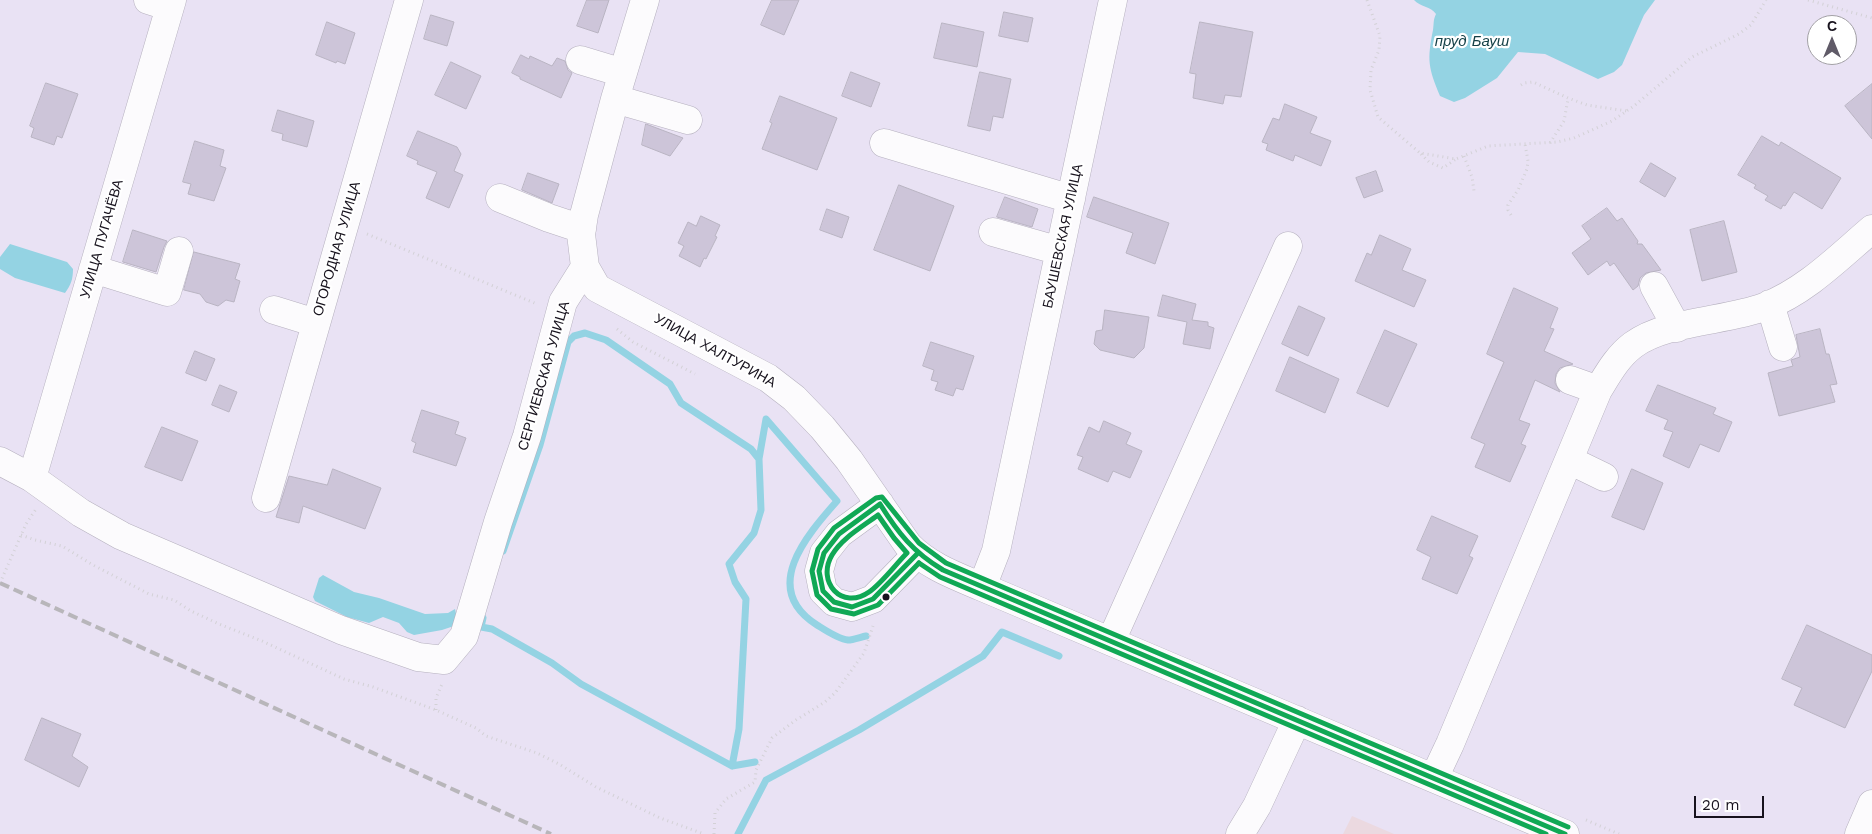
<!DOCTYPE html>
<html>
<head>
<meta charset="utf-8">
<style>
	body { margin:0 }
	#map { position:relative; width:1872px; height:834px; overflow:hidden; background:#e9e2f4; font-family:"Work Sans",sans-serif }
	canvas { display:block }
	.north { position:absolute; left:1807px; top:15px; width:50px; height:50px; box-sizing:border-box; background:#fff; border:1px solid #a2a0a5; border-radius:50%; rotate:0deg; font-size:14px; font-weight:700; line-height:20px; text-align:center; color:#17121d }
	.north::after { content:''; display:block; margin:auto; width:18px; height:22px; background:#605b68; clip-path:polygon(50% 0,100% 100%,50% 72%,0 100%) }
	.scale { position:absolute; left:1694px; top:796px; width:70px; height:22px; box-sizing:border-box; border:2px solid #17121d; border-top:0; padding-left:6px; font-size:15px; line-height:18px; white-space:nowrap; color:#17121d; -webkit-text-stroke:4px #fff; paint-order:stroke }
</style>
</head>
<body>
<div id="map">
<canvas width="1872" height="834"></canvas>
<div class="north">С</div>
<div class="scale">20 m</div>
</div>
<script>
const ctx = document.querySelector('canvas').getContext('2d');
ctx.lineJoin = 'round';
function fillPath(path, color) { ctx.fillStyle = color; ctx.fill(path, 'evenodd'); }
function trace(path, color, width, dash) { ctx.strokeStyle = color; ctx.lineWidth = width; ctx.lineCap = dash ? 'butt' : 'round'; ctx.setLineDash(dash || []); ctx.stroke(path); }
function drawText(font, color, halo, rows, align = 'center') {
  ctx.font = font + ' "Work Sans",sans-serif'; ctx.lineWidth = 4.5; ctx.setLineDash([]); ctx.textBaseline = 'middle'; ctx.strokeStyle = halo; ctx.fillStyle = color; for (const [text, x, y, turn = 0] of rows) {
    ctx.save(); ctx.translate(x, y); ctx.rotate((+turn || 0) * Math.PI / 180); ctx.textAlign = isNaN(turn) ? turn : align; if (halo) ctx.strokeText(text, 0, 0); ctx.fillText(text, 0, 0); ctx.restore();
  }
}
const industrial = new Path2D(`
	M1352,816l42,18h-51z`);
const water = new Path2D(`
	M1414,0h241l-11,15 -22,50 -8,7 -16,7 -53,-25 -27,-2 -21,26 -32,20 -11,4 -14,-6c-12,-29 -13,-36 -7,-66 1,-6 0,-10 3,-16 -5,-8 -16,-7 -22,-14z
	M10,244l57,18 6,7c0,10 -2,16 -8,24l-50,-15 -15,-9v-12z
	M323,575l31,17 25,6 46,16 23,-1 7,-4 2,9 -3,8 -12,4 -28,5 -7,-3 -8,-9 -16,-6 -14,6 -22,-6 -32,-16 -2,-4 6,-19z`);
const stream = new Path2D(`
	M759,459l7,-40 71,82c-31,35 -77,88 -20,124 8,5 21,14 31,15 5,0 13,-3 18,-4
	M503,551l37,-106 28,-103 6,-6 11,-3 21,7 64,44 11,19 70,46 8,10 2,51 -7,23 -25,31 6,18 11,17 -7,130 -7,37 23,-4
	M483,618l-2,9 11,2 60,34 29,21 151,82
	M738,834l28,-54 93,-50 124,-74 19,-24 57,24`);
const building = new Path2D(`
	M587,0h22l-11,33 -21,-7z
	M772,0h27l-15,35 -23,-10z
	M1004,12l29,6 -5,24 -29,-6z
	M431,15l23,7 -7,24 -23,-7z
	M327,22l28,11 -10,31 -8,-3 -1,2 -20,-8z
	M1200,22l53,10 -12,65 -16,-2 -2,9 -30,-6 3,-24 -6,-1z
	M942,23l42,9 -7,35 -43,-9z
	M521,55l8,4 1,-3 22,10 5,-8 8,3 3,9 4,3 -11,25 -41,-19v-2l-8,-4z
	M451,62l30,14 -15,33 -31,-14z
	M851,72l29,11 -9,24 -29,-11z
	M980,72l31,7 -8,39 -10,-2 -3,15 -22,-5z
	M46,83l32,11 -16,44 -5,-2 -3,9 -23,-8 3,-9 -4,-2z
	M1872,84v55l-27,-33z
	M780,96l57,22 -20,52 -55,-21 10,-26 -2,-1z
	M1285,104l32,13 -7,16 21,8 -10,25 -26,-11 -2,6 -27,-11 2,-6 -6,-2 11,-24 6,2z
	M278,110l36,11 -7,26 -25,-7 1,-6 -11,-3z
	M646,124l37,14 -13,18 -28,-11z
	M418,131l39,16 4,7 -7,17 9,4 -14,33 -23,-10 11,-26 -20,-8 1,-3 -11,-5z
	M1762,136l17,10 2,-4 60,36 -19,31 -28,-17 -9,14 -2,-1 -2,4 -16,-9 3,-4 -14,-8 2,-3 -18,-10z
	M195,141l29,9 -4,16 6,2 -12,33 -26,-7 3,-10 -8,-2z
	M1651,163l25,15 -11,19 -25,-15z
	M1376,171l7,20 -19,7 -8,-20z
	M528,173l31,11 -7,19 -30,-13z
	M899,185l55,21 -24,65 -56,-21z
	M1005,197l33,12 -6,18 -35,-10z
	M1094,197l75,26 -14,41 -29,-11 7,-20 -46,-16z
	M1607,208l10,13 5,-3 16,23 -1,3h5l19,26 -15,3 -6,5 -2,8 -5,4 -19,-27 -4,3 -3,-5 -19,14 -16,-22 19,-14 -9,-13z
	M827,209l22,8 -7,21 -22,-8z
	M701,216l19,9 -5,11 2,1 -11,22 -2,-1 -4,9 -21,-11 5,-10 -6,-3 10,-21 8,4z
	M1724,221l13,51 -35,9 -12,-51z
	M133,230l34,11 -3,6 -8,25 -33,-10z
	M1380,235l31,14 -9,21 24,10 -12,27 -59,-26 12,-28 4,2z
	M194,252l46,12 -5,15 5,2 -6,21 -8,-2 -8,6 -12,-4 -6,-8 -16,-4z
	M1514,288l44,20 -8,20 4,1 -10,22 29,13 -13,4 -4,6 -1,9 5,9 -25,-12 -16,40 11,4 -9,20 5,2 -16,36 -35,-15 10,-23 -14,-6 33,-76 -17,-8z
	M1163,295l33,9 -4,16 16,2v4l6,2 -4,21 -27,-5 4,-22 -29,-6z
	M1299,306l26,12 -17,38 -26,-12z
	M1105,310l44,7 -5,31 -10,10 -34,-8 -6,-6 2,-13 6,-1z
	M1820,329l6,25h3l8,30 -7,1 5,17 -56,14 -11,-43 25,-7 -2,-6 9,-3 -4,-22z
	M1385,330l32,14 -29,63 -31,-14z
	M931,342l43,14 -11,34 -7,-2 -3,8 -18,-6 3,-8 -7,-2 3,-10 -11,-4z
	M195,351l20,8 -9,22 -20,-8z
	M1290,357l49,22 -14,34 -49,-22z
	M220,385l17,7 -8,20 -17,-7z
	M1658,385l58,23 -3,6 19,8 -13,30 -19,-8 -11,24 -26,-12 10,-24 -9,-3 4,-9 -22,-9z
	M422,410l37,12 -4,12 11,4 -10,28 -43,-14 3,-9 -4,-2z
	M1104,421l27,12 -5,11 16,7 -12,27 -17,-7 -5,11 -30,-13 5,-12 -6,-2 12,-28 10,5z
	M162,427l36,14 -16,40 -37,-14z
	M333,469l48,19 -16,41 -62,-23 -4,17 -23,-6 13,-41 38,9z
	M1632,469l31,14 -19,47 -32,-13z
	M1432,516l46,20 -9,20 4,2 -16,36 -35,-15 9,-22 -14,-7z
	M1807,625l65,30v16l-27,57 -51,-23 8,-17 -20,-9z
	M42,718l39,16 -9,22 16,11 -9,20 -54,-27z`);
const path = new Path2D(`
	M1367,0l13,36 -1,14 -8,20 -1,20 8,27 42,36 36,6 32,-13 69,-4 17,-4 38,-17 22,-15 58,-49 47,-23 12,-9 15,-25
	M1808,0l64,18
	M1521,85l3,-2 9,-1 35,16 19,7 40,6
	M1550,143l14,-22 4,-22
	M1421,154l8,8 14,6 13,-9
	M1464,156l8,21 2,14
	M1511,215l-3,-5v-5l10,-15 9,-21 1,-8 -3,-17
	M367,234l170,70
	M617,329l16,13 62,32
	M21,535l14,5 27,6 31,19 56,29 25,6 17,11 28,13 43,17 82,38 29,8 63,23 40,18 10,8 51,17 22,11 37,23 31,15 33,16 44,16
	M0,583l26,-59 10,-15
	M436,710v-12l6,-14
	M1586,820l33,14
	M714,834l1,-21 11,-14 29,-17 1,-12 16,-32 24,-18 29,-18 10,-9 29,-40 9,-27`);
const minor = new Path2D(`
	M148,0l22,7
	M580,60l43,13
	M615,99l73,21
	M884,143l187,56
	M500,198l49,20 33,11
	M993,232l67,19
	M585,267l12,21 171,90 26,20 28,29 27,33 59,85c20,21 48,31 74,42l583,247
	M93,269l74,23 12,-41
	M1654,286l23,42
	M1770,304l13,43
	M274,310l42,13
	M1570,380l28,10
	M1569,460l35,17
	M0,461l32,17 49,35 41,23 219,94 77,27 26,3 20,-24 34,-114 29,-86 36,-134 22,-35 -4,-33 3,-19 31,-116 30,-99
	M32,478l140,-478
	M266,498l143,-498
	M880,504l-41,30 -15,19 -5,18 4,20 11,11 18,5 21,-8 44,-45
	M982,587l14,-36 117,-551
	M1111,641l177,-395
	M1434,778l16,-34 148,-354c10,-16 19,-33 35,-45 32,-24 94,-24 131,-38 42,-16 75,-50 108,-78
	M1240,834l17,-28 40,-86
	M1859,834l13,-30`);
const rail = new Path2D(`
	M0,583l551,251`);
const bus1 = new Path2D(`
	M917,554l-44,45 -21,8 -18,-5 -11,-11 -4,-20 5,-18 15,-19 41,-30c18,29 33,48 63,66l622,264`);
const bus2 = new Path2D(`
	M878,515l16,23 13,15c-11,11 -26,31 -38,39 -27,19 -53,-10 -37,-37 10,-17 30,-28 46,-40z
	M919,563l21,14 606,257`);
const bus3 = new Path2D(`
	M919,563l-41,42 -24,9 -23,-5 -14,-14 -5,-24 6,-22 16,-21 42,-30 6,-1 37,46 27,20 622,264`);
const markers = [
	[886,597,4.5,"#17121d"]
];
const streetNames = [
	["БАУШЕВСКАЯ УЛИЦА",1063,236,-78],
	["УЛИЦА ПУГАЧЁВА",102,239,-74],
	["ОГОРОДНАЯ УЛИЦА",337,249,-74],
	["УЛИЦА ХАЛТУРИНА",715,351,29],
	["СЕРГИЕВСКАЯ УЛИЦА",544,376,-74]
];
const waterNames = [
	["пруд Бауш",1472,42]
];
fillPath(industrial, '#ebd9e0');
fillPath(water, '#94d3e3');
trace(stream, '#94d3e3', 7);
fillPath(building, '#cdc5d9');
trace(building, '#b9b4c2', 1);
trace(minor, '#b5b0be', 29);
trace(path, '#d3d1d6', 3, [1, 4]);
trace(minor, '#fcfbfd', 28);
trace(rail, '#b8b6ba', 4, [10, 5]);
trace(bus1, '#10a855', 5);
trace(bus2, '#10a855', 5);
trace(bus3, '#10a855', 5);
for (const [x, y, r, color] of markers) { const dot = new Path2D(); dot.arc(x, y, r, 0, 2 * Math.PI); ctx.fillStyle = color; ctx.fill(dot); trace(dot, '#fff', 2); }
drawText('14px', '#17121d', '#fff', streetNames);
drawText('italic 15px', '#133f46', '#fff', waterNames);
</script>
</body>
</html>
